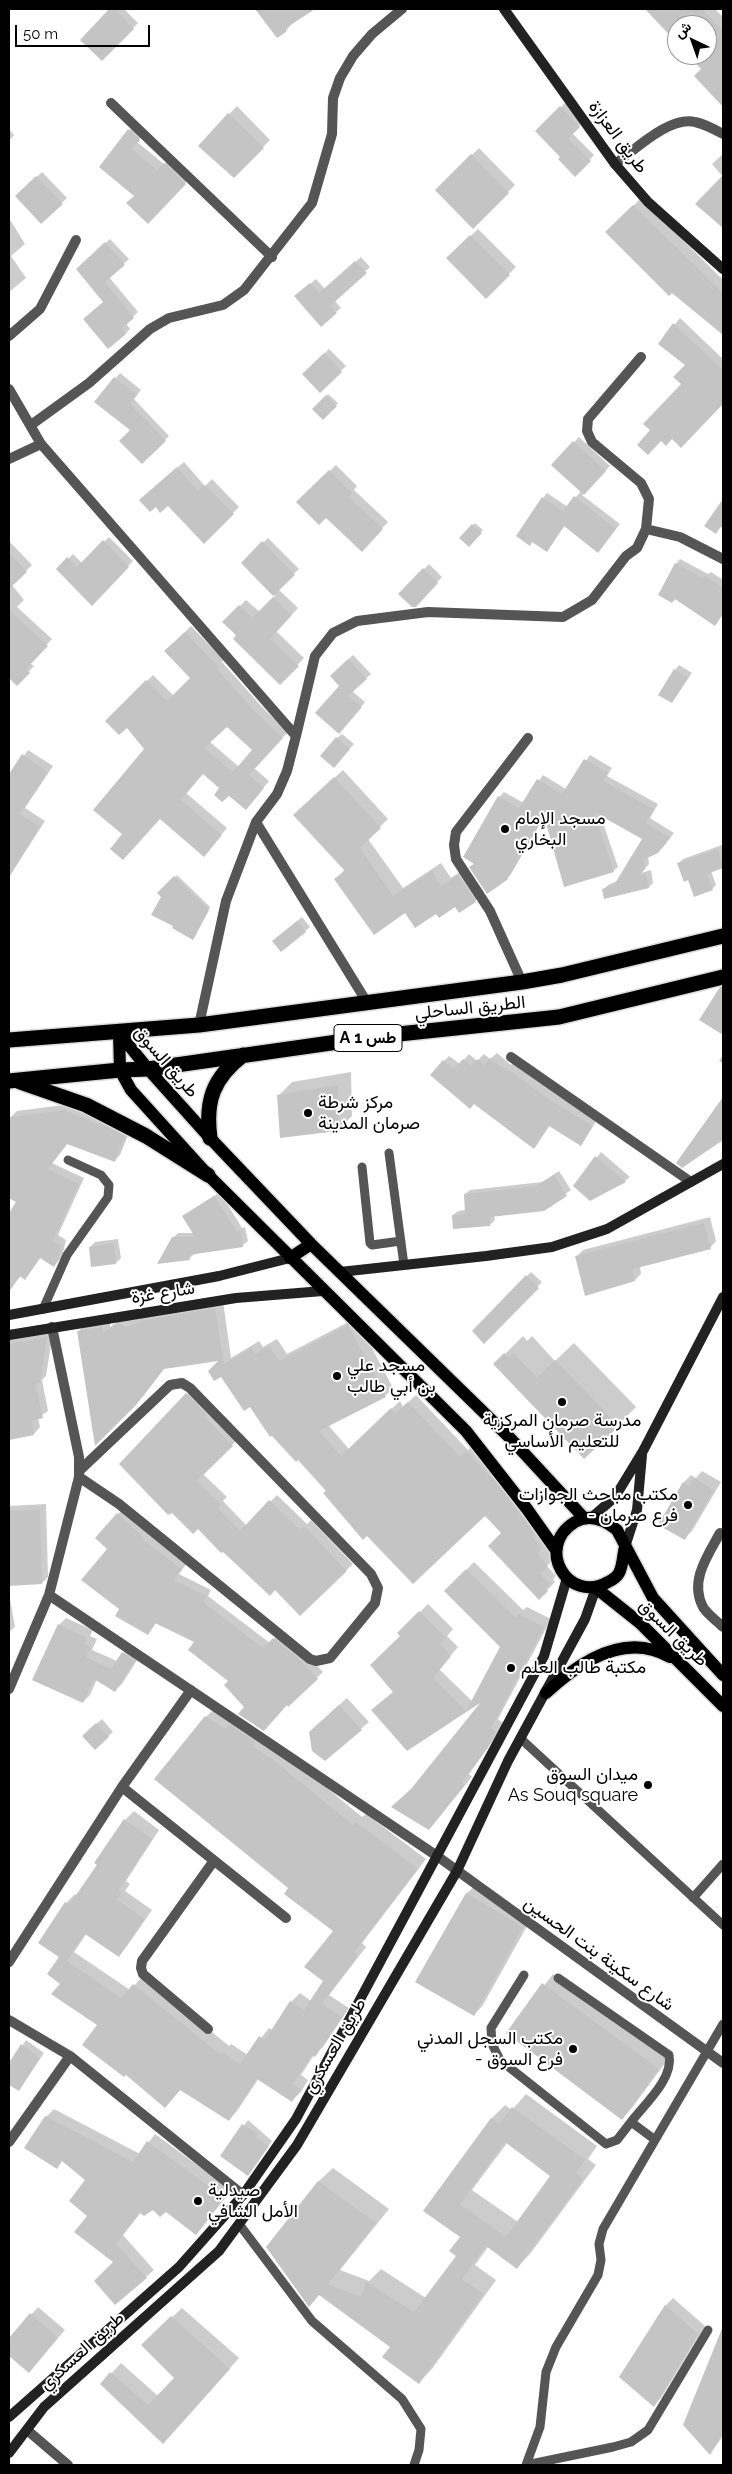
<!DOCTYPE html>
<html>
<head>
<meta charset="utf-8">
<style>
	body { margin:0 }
	#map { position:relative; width:732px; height:2474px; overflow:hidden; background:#fff; font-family:Raleway,Vazirmatn,sans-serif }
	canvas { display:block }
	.frame { position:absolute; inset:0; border:10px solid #000; pointer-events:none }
	.north { position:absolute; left:667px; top:15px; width:50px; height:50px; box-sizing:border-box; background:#fff; border:1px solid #999; border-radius:50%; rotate:318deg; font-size:14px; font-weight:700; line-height:20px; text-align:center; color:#000 }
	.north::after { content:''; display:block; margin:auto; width:18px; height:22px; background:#000; clip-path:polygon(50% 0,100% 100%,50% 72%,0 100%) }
	.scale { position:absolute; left:15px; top:25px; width:135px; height:22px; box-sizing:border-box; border:2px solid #000; border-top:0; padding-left:6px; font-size:15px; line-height:18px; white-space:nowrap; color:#000; -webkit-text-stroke:4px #fff; paint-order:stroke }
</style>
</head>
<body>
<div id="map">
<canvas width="732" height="2474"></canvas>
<div class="frame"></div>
<div class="north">ش</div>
<div class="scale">50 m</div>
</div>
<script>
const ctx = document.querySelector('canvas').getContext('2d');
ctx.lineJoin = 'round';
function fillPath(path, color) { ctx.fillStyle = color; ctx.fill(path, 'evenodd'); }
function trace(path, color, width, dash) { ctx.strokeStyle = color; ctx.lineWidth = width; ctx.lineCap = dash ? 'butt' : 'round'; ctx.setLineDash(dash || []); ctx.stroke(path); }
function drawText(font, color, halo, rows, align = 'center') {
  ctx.font = font + ' Raleway,Vazirmatn,sans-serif'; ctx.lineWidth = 4; ctx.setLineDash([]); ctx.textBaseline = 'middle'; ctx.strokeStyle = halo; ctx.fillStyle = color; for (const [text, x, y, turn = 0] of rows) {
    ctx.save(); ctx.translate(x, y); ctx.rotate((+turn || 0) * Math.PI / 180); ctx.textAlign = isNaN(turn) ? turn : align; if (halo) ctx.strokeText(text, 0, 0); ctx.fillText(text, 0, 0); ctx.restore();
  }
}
const shadow = new Path2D(`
	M111,9h13l14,14 -36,36 -20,-19z
	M259,9h53l-19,13 -7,9 -29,-21z
	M655,9h60l8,8v88l-28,-29 8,-7 -13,-14h17v-30h-30v16l-26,-28z
	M566,102l18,19 -12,12 22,22 -19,20 -13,-18 -25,-26z
	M237,106l33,34 -36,36 -34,-31z
	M135,123l10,10 -8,9 27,22 7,-6 20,19 -43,45 -13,-26 -34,-29z
	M9,129l5,6 -5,6z
	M479,148l36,37 -42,42 -36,-37z
	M723,154v72l-26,-22 26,-27 -11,-13z
	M42,172l25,26 -26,24 -24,-26z
	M641,198l82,82v54l-51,-43 -65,-59z
	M9,218l16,26 -14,12 15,22 -17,14z
	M478,229l38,38 -30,30 -38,-39z
	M110,239l19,20 -20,18 29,35 -12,11 4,6 -5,5 -43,-69z
	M361,257l9,10 -36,33 7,8 -5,4 -35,-20 15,-13 9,10z
	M680,318l43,41v43l-42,44 -9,-8 -20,-8 31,-46 4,-19 -28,-21z
	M329,349l17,17 -26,25 -16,-17z
	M120,373l21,17 -7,9 35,37 -27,26 -11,-32 -35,-28z
	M328,394l10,9 -15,16 -9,-10z
	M579,437l31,29 -28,29 38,29 -18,22 -37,-21 -18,26 -4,-53 4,-5 21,14 13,-16 -28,-26z
	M184,462l21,24 7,-7 27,28 -35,35 -36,-38 -21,-10z
	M336,465l21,21 -3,4 34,32 -26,28 -36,-34 -28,-14z
	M723,501v27l-2,-1 -6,5 -9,-7z
	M475,523l8,7 -14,15 -8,-7z
	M109,537l24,24 -41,43 -34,-35 15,-15 9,9z
	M268,538l31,31 -21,20 20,19 -22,23 28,27 -24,25 -56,-61 22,-22 14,12 15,-16 -33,-33z
	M9,541l23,24 -20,20 12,15 -7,7 35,32 -22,24 4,3 -17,18 -8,-8z
	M680,559l28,15 3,-2 12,8v34l-8,10 -39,-60z
	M429,564l13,13 -27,28 -15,-11z
	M191,626l33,34 -2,2 41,46 25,24 -34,36 15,13 -17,21 -31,-14 -18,-15 -17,20 41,35 -18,21 -49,-31 -36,16 22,-85 -19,-23 -20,-5 46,-46 21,21 18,-18 -26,-27zM227,725l26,25 -14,17 -30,-26z
	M353,655l18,19 -19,17 13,11 -21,25 -4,-41 -9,-10z
	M679,665l13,8 -20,29 3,-32z
	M342,734l12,10 -15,17 -2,-23z
	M28,750l25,16 -28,42 20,13 -36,56v-101z
	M590,755l22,13 -5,8 51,28 -8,14 24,15 -11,14 -15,9 1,8 -8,9 10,-3 2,13 -4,4 -46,3 5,-5 9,-4 27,-43 -44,-24 18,53 -5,4 -68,-56 -34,59 -5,5 -35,-12 4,-4 24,-66 5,-5 20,11 19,-28 23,14z
	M343,770l45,49 -20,20 35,49 38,-25 10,15 16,-11 17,25 -9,9 -38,11 -32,-1 -69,-32 9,-10 -41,-63z
	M722,845l1,22 -12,4 5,14 -4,4 -23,-10 -10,-16 4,-4z
	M177,875l33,32 -15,29 -20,-10 -16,-33z
	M302,917l8,10 -5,4 -27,6z
	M497,1053l14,12 2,-2 43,31 41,26 -16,24 -31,-19 -16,23 -90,-87 5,-5 11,8 9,-10 8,7 7,-7 6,5z
	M723,1055v8l-4,-2z
	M351,1072l1,44 -14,14 -59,-35 13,-13z
	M71,1104l59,26 -10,25 -6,6 -46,-18 -16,20 32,15 -26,57 8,5 -4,17 -8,9 -13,-9 -16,21 -4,-2 -9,10 -3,-2v-68l9,-14 -9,-5v-52l3,-7 -3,-4v-5l2,-12 6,-6z
	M601,1152l29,25 -5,4 -50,5z
	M559,1171l12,19 -27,19 -50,6 1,5 -5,5 -37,-10 5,-4 8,-1 -1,-16 5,-4 72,-8z
	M220,1192l22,36 3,-1 3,14 -5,4 -49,9 -5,5 -16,-21 5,-5h15l-10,-17z
	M710,1217l6,24 -6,7 -70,18 1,8 -6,6 -58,-24 6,-6z
	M118,1239l3,19 -5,5 -26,-16 5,-5z
	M531,1272l11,10 -58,60 -11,-11z
	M223,1301l8,57 28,-17 4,6 14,-8 10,15 69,-36 37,70 -8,8 -57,29 21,24 51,-48 3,6 13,-12 52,55 7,-6 74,96 -5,5 11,12 -8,9 9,10 -3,3 2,3 -16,16 -36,-65 -18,-19 -158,-23 -76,-86 -6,4 -24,-50 -56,8 -21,28 -48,48 -17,-112 7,-8 24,-3v7l14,-10 5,-1 5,4 20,-8z
	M53,1332l-7,44 -4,4 6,31 -10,7 2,9 -6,7 -25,5v-100z
	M523,1336l4,5 5,-5 23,25 19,-18 62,64 -18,18 -123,-61z
	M193,1388l45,51 -35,35 24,23 -4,4 24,25 30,-31 30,29 4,-4 42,44 -53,50 -25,-25 -154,-125z
	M702,1471l19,11 -29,49 -8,8v-57l7,-7 5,3z
	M46,1504l2,73 -6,6 -33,1v-78z
	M124,1508l63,55 -8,11 32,16 -3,6 62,47 10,-10 27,22 16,17 -35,33 -42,2 -16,-26 -34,-40 -39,-19 -9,12 -27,-25 -12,-60 9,-35z
	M474,1562l49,48 4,-3 24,12 -53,100 5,4 -9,16 -25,35 3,3 -43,51 -15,-41 71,-89 -78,52 -13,-58 7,-56 -2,-3 29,-29 25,25 -6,7 11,11 -19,22 34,33 29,-55 -56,-56z
	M9,1593l6,34 -6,5z
	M66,1618l27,12 -3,6 7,3 -5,11 25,11 12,-15 12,8 -19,30 -7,6 -18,-11 -7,16 -7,7 -24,-77z
	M347,1698l22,24 -44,37 -7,-35z
	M214,1709l67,41 81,67 4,-3 60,45 -64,84 4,4 -37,48 20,13 -26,39 -9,8 -13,20 7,5 -7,12 -9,8 -33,-22 -22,33 -8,9 -48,-31 -8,9 -111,-114 -1,-28 5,-53 9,-9 2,2 48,-76 9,-9 25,19 -33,51 4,3 -5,7 27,19 -25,36 -8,9 -32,-22 -13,19 56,38 13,-14 86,70 2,-2 17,11 21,-27 4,2 18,-28 9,-9 11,8 13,-20 11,-51 -45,-42 -84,-171z
	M102,1719l11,13 -18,16 -7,-17z
	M477,1884l55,33 -49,88 -9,10 -57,-33 50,-89z
	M553,1974l115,85 -36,49 -10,10 -114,-86z
	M26,2040l18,13 -25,37 -10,-7v-17z
	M526,2094l71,52 -9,13 8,6 -66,89 -13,13 -29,-20 -13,18 21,15 -64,89 -13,13 -28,-36 -71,-52 -10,11 -43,-58 52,-66 14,-13 56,41 -49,61 29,11 12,-12 45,29 31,-42 4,-19 -37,-27 68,-92 13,-13 7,5zM507,2143l45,32 -34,47 -46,-32z
	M54,2109l86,45 15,-20 76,56 -28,35 -37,-14 -13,-3 -12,4 -18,23 31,35 -38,33 -1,-41 -26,-46 -3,-37 -23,-19 -6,7 -11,-50z
	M248,2120l24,21 -24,33 -26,-19z
	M673,2298l32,28 -44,72 -7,7 -33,-28 45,-72z
	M38,2307l27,23 -36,41 -20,-17v-14z
	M182,2308l57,50 -66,74 -71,-48 19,-21 37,33 18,-19 -33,-32z
	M723,2335v101l-13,18 9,-115z`);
const building = new Path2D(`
	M109,9h6l19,20 -32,32 -22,-21z
	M255,9h60l-29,19v4l-9,6z
	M645,9h57l21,22v76l-29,-31 7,-7 -13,-14h19v-30h-30v18z
	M560,106l20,21 -12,12 23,22 -16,16 -17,-18 2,-2 -25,-26z
	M228,113l36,35 -30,30 -36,-32z
	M128,129l12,11 -8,9 25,21 7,-7 22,21 -38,40 -22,-21 8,-7 -35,-29z
	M471,154l38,39 -36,36 -38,-39z
	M723,175v53l-28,-24z
	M36,176l27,28 -22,20 -26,-28z
	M633,205l90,88v42l-51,-42 -3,3 -64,-64z
	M470,235l40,40 -24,24 -40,-41z
	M105,242l20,23 -20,17 29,36 -12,10 4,6 -18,15 -25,-30 20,-17 -27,-33z
	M355,261l12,12 -37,33 7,7 -16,14 -27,-31 16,-13 9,10z
	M673,323l50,47v34l-42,44 -9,-9 -6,7 -5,-5 -13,14 -11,-10 13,-15 -7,-6 38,-40 -8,-7 12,-12 -27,-21z
	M324,353l18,19 -22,21 -18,-19z
	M114,377l23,18 -7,9 36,37 -24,23 -23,-23 11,-11 -36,-28z
	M326,395l11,11 -14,14 -11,-11z
	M573,441l33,30 -22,24 -33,-30z
	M177,467l21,24 6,-6 30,29 -30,30 -36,-38 -8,7 -4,-6 -6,5 -11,-12z
	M329,470l23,23 -3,4 34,32 -21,23 -36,-34 -7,7 -23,-23z
	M574,496l42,33 -18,24 -34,-27 -17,26 -15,-10 -2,4 -14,-10 26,-39 21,14z
	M723,499v24l-7,11 -12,-8z
	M472,524l10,9 -13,14 -10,-9z
	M103,540l26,27 -37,39 -36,-37 11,-12 10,10z
	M262,541l33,34 -22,21 -32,-33z
	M9,553l18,19 -18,17z
	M675,563l28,15 2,-2 18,12v26l-8,12 -40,-27 -3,4 -14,-8z
	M423,568l15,15 -22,24h-4l-14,-13z
	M273,597l19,18 -22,24 29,27 -19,19 -47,-46 3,-4 -14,-13 17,-17 13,13z
	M9,610l39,36 -22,23 4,4 -13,13 -8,-8z
	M185,632l34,35 -2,2 40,45 26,24 -34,37 15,13 -18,22 -17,-14 -7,6 -8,-7 5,-7 -16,-14 -22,26 41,35 -18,22 -44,-38 -37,41 -13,-11 12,-15 -29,-24 51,-61 -17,-21 -8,7 -14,-14 41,-41 21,21 23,-23 -26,-27zM227,727l25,23 -19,22 -29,-24z
	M348,659l19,20 -19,17 14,11 -23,27 -24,-21 24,-27 -9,-10z
	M674,669l14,9 -16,25 -14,-8z
	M336,737l14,12 -16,19 -14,-12z
	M22,754l26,18 -28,42 20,13 -31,50v-103z
	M584,759l24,14 -5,8 51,28 -8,14 24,15 -12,15 -15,7 2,9 -6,7 7,-2 3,14 -45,11 -2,-10 12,-4 28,-46 -48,-27 20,60 -50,15 -20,-71 -37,64 -20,14 -18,-27 5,-3 -11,-7 35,-61 21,12 18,-29 25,15z
	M334,777l47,51 -21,20 33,48 39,-25 9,15 17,-11 18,27 -17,11 -4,-6 -16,11 -3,-4 -21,14 -10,-15 -31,22 -40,-56 11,-8 -52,-56z
	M718,849l5,19 -16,6 6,16 -19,7 -6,-17 -4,2 -7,-19z
	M174,876l35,34 -16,30 -21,-12 1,-2 -22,-11 10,-18 -4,-4z
	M297,921l9,11 -25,20 -9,-11z
	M720,987h3v48l-24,-15z
	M490,1058l15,12 1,-2 44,32 43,26 -12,20 -32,-20 -15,23 -60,-45 -4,5 -40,-34 13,-15 11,9 9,-10 8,7 6,-7 7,6z
	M338,1085v46l-58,7 -3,-43z
	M723,1097v43l-41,28 -6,-5z
	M65,1110l34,15 1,-2 25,13 -10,26 -48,-18 -19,25 31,15 -26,57 8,5 -2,11 -5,10 -14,-9 -15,22 -5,-4 -11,16v-79l7,-11 -7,-4 1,-81z
	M595,1156l31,26 -36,19 -17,-15z
	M554,1175l13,21 -23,15 -54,6v9l-37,3 -1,-14 13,-1 -1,-20 72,-8z
	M214,1196l23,36 4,-1 2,16 -54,8 1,5 -33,4 15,-27h23l-13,-21z
	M704,1223l7,26 -78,20 2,12 -50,15 -10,-40z
	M114,1243l2,21 -25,3 -2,-20z
	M526,1275l13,13 -55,56 -12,-13z
	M215,1308l9,56 27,-16 4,6 14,-8 10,15 69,-36 38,72 -67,34 22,25 50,-48 4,6 13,-12 52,55 6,-6 31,32 23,31 15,20 -3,3 10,11 -5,5 11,13 -8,8 10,10 -4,4 2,3 -9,9 -51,-54 13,-13 -16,-17 -72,68 -46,-48 -4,4 -40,-47 3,-2 -28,-31 -2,2 -24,-26 -2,1 -20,-30 -6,4 -23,-34 -7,4 -6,-10 10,-10 -54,8 -28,36 -41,41 -18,-115 25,-4 1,6 12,-8 6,-1 5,3 19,-7z
	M47,1337l-7,46 -5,1 8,34 -11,3 2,14 -25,5v-96z
	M504,1353l5,5 4,-5 24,25 18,-18 64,66 -35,33 -91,-95z
	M186,1393l21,22 -2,2 28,29 -36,35 24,23 -3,4 22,23 29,-31 31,30 4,-4 43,45 -47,45 -25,-26 -5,6 -47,-44 -2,1 -23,-24 -5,5 -21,-21 -4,2 -49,-51z
	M694,1478l20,12 -29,50 -27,-15 25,-43 7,4z
	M40,1510l2,74 -33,2v-75z
	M117,1513l26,24 -1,2 40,30 -8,11 32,16 -3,6 60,46 10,-10 28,23 17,18 -30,28 -1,-2 -23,26 -26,-17 6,-7 -20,-22 4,-4 -40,-31 6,-8 -39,-19 -7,12 -33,-19 4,-7 -38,-29 26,-31 -12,-11z
	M466,1569l50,49 2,-4 26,13 -53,101 5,3 -9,18 -25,33 3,3 -36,45 -38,-23 20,-18 69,-86 -73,48 -36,-41 22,-18 -23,-27 30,-29 -3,-3 22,-22 27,27 -6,6 11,12 -18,22 33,33 34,-64 -56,-56z
	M58,1624l29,14 -3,6 7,3 -5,10 25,12 11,-17 13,9 -20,31 -21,-13 -11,24 -51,-23z
	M339,1705l23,25 -37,31 -13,-10 -3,-19z
	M205,1716l20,13 4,-5 26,18 -3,4 20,13 81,66 3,-3 62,47 -64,83 4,4 -36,48 20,13 -27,40 -3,-2 -19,29 8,5 -9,13 -35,-23 -28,42 -49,-31 -15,18 -39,-33 -2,2 -42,-32 15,-20 -46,-31 9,-10 -13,-10 12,-17 -21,-14 27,-41 4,3 28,-40 -3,-2 30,-44 28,20 -34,51 4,3 -5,7 28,19 -26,38 -34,-23 -18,27 54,37 12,-14 87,70 2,-2 18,12 19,-28 6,4 25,-39 14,9 19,-29 -19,-14 29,-36 -49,-37 4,-6 -134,-109z
	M96,1723l13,14 -14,13 -13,-14z
	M466,1893l57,34 -49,89 -59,-34z
	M542,1983l117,86 -37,51 -116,-87z
	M21,2044l19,14 -21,33 -10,-6v-22z
	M512,2107l73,53 -9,13 7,6 -66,90 -31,-23 -24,33 21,15 -64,90 -37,-27 8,-10 -71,-52 -10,12 -43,-60 52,-66 58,42 -48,61 33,13 5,-15 48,30 42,-56 -7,-5 11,-14 -37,-26 68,-93 8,6zM505,2142l45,34 -44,61 -46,-33z
	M45,2116l88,46 14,-21 78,57 -29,37 -30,-23 -6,5 -7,-7 -9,6 -4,-3 -24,31 31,34 -32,27 -21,-24 19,-19 -39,-30 13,-16 -18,-15 16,-21 -23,-19 -5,8 -33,-21z
	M242,2124l16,10 -2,3 13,9 -21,30 -28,-20z
	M665,2305l33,29 -44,73 -35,-30z
	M30,2313l28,25 -29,35 -20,-17v-18z
	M171,2316l59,53 -67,75 -63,-60 10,-12 38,33 26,-27 -33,-33z
	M723,2326v107l-13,22 -27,-30z`);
const lane = new Path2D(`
	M389,1153l15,112
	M362,1167l8,76 2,2 29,-4
	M43,1309l24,-54 41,-58 1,-12 -8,-10 -33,-15
	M520,1738l203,187
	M693,1898l30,-34
	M524,1975l-33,53 1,16 8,16 106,84 11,-4 14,-18
	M558,1978l111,77c5,23 -24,49 -38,67l23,17
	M239,2224l73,97 90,78 19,30 -2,21 -5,15
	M526,2465l14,-38 6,-55 10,-25 42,-72 3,-15 -2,-16 4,-15 120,-205
	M526,2465l87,-18 18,-5 17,-12 60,-100`);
const street = new Path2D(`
	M111,103l161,154
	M615,164c20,-14 54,-48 80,-42 10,2 19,7 28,12
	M9,336l31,-27 36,-69
	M9,389l32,55 255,292 -9,35 -10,23 -21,28 -30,79 -27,124
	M31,425l58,-42 61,-54 19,-11 54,-13 21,-15 68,-87 20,-69 1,-36 7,-20 13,-22 19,-22 30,-25
	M9,459l32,-15
	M646,529l34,8 43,22
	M296,736l19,-80 18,-23 24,-12 71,-9 135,5 29,-17 34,-44 11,-8 9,-19 3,-30 -8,-16 -49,-41 -5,-11 1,-12 53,-62
	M256,822l112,182
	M522,982l-32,-71 -34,-52 -2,-14 2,-13 72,-94
	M511,1057l180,125
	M79,1477l40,27 191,155 6,2 14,-3 45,-55 3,-15 -7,-14 -181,-186 -8,-5 -12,2 -91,86
	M720,1533c-12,22 -31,48 -17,74 4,7 14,14 20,20
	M49,1595l388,261 286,207
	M9,1689l40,-94 30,-118v-20l-27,-130
	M122,1787l164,131
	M9,1962l113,-175 69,-97
	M9,2020l61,36 173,139
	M208,2029l-65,-55 -2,-6 1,-7 71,-99
	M9,2142l61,-86
	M27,2430l41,35`);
const secondary = new Path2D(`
	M504,9l111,155 33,38 75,67
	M340,1272l146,-16 66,-9 55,-18 116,-65
	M9,1315l210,-39 71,-18
	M9,1335l227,-37 87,-7
	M591,1518l24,-21 28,-46 80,-154
	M625,1547l12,-37 5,-55
	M9,2417l170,-150 64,-72 53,-76 248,-463 23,-78
	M9,2453l35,-46 175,-156 78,-106 160,-274 51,-110 77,-142 11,-31`);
const primary = new Path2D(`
	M119,1033l1,37 11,20 77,85 258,256 61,78 29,41
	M119,1033l29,36 62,69 101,106 199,194 74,80
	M290,1258l21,-14
	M625,1547c-2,7 -2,19 -6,26 -2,4 -7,7 -11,9 -40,23 -74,-35 -33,-60 15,-9 30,-2 42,8l36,68 70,77
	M596,1588l44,35 83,83
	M546,1693c33,-31 79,-62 124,-36`);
const highway = new Path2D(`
	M9,1040l190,-15 323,-43 40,-7 161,-39
	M9,1081l111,-11 28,-1 232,-33 179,-19 164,-40
	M20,1082l66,23 60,31 62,39
	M210,1138c-5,-37 3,-60 33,-83`);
const markers = [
	[505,829,5,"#000"],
	[308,1113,5,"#000"],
	[337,1376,5,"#000"],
	[562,1402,5,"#000"],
	[688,1505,5,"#000"],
	[511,1668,5,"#000"],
	[648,1785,5,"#000"],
	[573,2049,5,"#000"],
	[198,2201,5,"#000"]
];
const shields = [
	[368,1038,68]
];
const shieldNames = [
	["A 1 طس",368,1038]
];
const streetNames = [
	["طريق العزازة",618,137,53],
	["الطريق الساحلي",470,1008,-6],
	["طريق السوق",166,1062,49],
	["شارع غزة",163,1293,-9],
	["طريق السوق",673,1633,44],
	["شارع سكينة بنت الحسين",599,1954,36],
	["طريق العسكري",335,2046,-60],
	["طريق العسكري",82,2351,-42]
];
const poiNames = [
	["مسجد الإمام",515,819],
	["البخاري",515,840],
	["مركز شرطة",318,1103],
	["صرمان المدينة",318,1124],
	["مسجد علي",347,1366],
	["بن أبي طالب",347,1387],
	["مدرسة صرمان المركزية",562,1421,"center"],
	["للتعليم الأساسي",562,1442,"center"],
	["مكتب مباحث الجوازات",678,1495,"right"],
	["- فرع صرمان",678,1516,"right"],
	["مكتبة طالب العلم",521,1668],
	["ميدان السوق",638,1775,"right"],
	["As Souq square",638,1796,"right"],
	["مكتب السجل المدني",563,2039,"right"],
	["- فرع السوق",563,2060,"right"],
	["صيدلية",208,2191],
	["الأمل الشافي",208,2212]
];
fillPath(shadow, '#0003');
fillPath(building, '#c4c4c4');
trace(primary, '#dbdbdb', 15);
trace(highway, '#dbdbdb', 18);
trace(lane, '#555', 9);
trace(street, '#555', 10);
trace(secondary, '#222', 10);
trace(primary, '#000', 12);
trace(highway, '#000', 15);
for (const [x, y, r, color] of markers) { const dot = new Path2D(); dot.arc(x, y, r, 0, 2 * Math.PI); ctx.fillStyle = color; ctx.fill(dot); trace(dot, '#fff', 2); }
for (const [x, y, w] of shields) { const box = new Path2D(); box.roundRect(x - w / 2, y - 13.5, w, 27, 4); ctx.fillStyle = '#fff'; ctx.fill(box); trace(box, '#000', 1); }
drawText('bold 16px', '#000', null, shieldNames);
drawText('18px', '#000', '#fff', streetNames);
drawText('18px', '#000', '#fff', poiNames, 'left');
</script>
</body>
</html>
